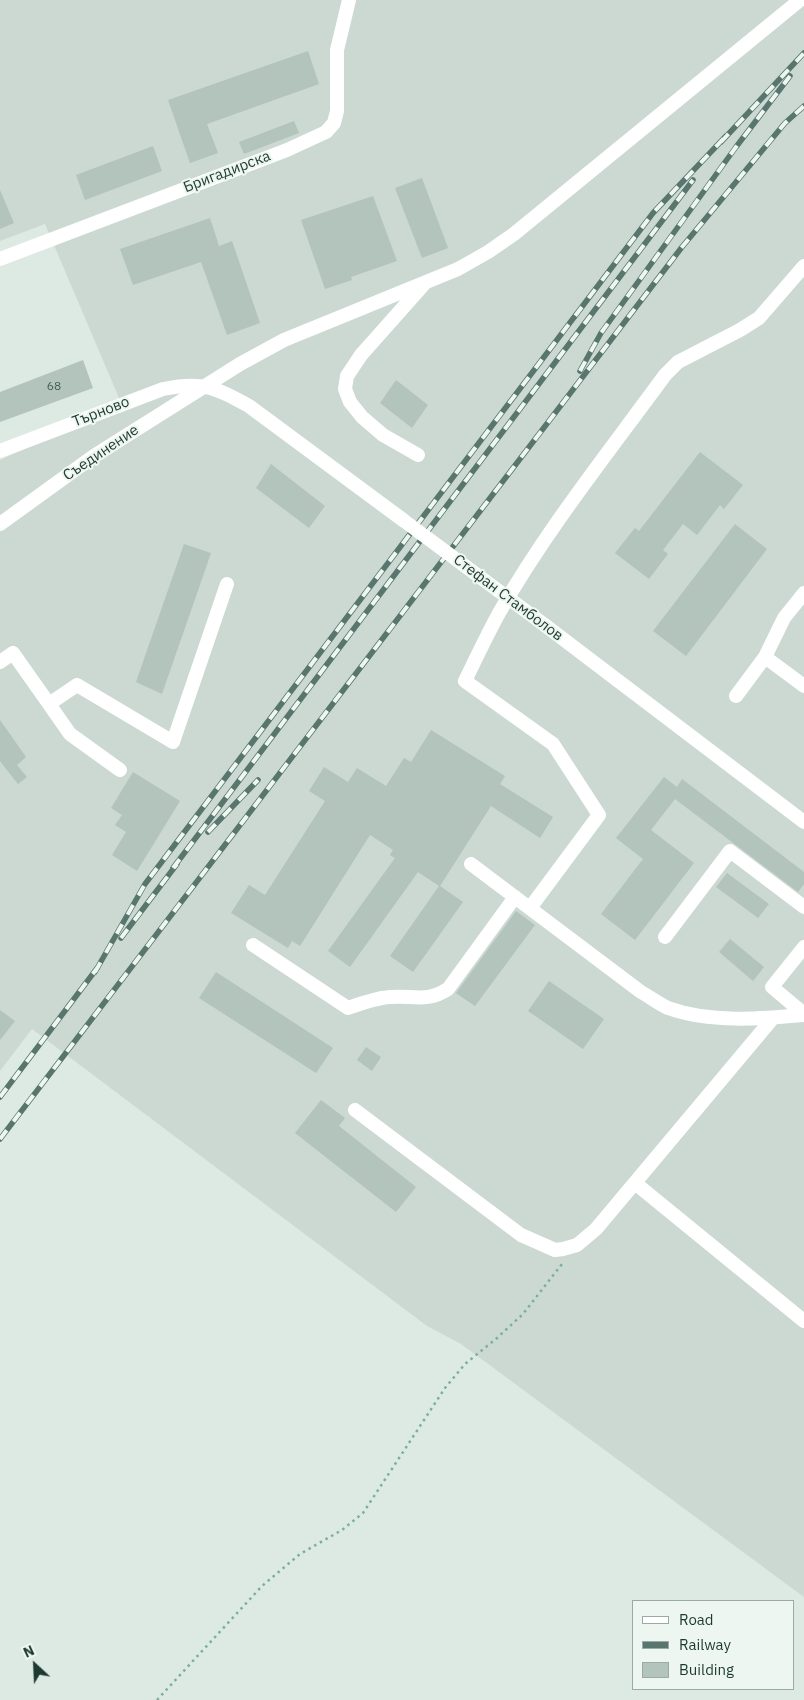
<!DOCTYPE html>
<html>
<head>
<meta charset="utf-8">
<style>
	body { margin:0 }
	#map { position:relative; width:804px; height:1700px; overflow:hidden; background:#ddeae3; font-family:"IBM Plex Sans",sans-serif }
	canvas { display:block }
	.legend { position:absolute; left:632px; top:1600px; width:162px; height:90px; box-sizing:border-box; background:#edf6f1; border:1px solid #9aaaa4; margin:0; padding:6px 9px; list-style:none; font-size:15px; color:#1e3931 }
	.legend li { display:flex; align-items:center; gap:10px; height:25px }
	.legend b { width:25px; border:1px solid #9aaaa4 }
	.north { position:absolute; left:10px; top:1640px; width:50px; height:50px; -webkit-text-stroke:4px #edf6f1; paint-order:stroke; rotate:335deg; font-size:14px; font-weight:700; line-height:20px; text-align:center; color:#1e3931 }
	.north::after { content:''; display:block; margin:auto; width:18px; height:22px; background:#1e3931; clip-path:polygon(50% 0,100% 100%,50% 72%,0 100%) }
</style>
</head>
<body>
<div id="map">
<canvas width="804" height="1700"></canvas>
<ul class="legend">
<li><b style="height:6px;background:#fff"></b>Road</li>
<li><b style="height:6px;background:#58766d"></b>Railway</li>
<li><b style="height:14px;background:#b2c4bc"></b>Building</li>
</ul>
<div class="north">N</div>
</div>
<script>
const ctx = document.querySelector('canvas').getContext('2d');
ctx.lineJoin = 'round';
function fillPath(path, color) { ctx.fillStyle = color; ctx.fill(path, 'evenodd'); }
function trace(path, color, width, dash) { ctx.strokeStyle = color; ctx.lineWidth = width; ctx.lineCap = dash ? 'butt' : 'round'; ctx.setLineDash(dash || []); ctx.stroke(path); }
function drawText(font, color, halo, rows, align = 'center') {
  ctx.font = font + ' "IBM Plex Sans",sans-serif'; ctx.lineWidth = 4; ctx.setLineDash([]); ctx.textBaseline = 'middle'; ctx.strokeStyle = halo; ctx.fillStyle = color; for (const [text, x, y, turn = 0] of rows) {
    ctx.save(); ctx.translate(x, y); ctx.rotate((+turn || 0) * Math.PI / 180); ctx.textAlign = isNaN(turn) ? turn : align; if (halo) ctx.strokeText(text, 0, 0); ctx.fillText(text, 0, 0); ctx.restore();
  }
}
const built = new Path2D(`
	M0,0h804v1597l-343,-253 -34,-18 -395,-297 -32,42v-611l122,-55 -77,-181 -45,17z`);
const building = new Path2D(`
	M308,51l11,33 -112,40 11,29 -28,10 -22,-63z
	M294,121l5,12 -55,21 -5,-12z
	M153,146l9,25 -77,29 -9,-25z
	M422,178l26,70 -26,10 -27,-70z
	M0,190l14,33 -14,6z
	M373,196l24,65 -46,16 1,3 -27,9 -24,-69z
	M210,218l9,28 13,-5 28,82 -33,12 -26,-73 -68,23 -13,-36z
	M83,360l10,28 -93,34v-30z
	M396,380l32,25 -16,23 -32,-25z
	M700,452l43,33 -19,24 -4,-4 -23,30 -14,-11 -20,26 5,4 -19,25 -34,-26 20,-25 4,3z
	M271,464l54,42 -16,22 -53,-40z
	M735,524l32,25 -81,107 -33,-25z
	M184,544l27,9 -49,141 -26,-12z
	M0,720l26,37 -9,8 10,12 -9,7 -18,-23z
	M431,730l74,46 -5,8 53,33 -13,21 -49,-32 -51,80 23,16 -50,70 -23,-16 49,-70 -21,-14 -68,95 -22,-16 67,-93 -5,-3 3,-5 -23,-15 -70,111 -8,-5 -4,7 -57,-35 18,-28 16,10 60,-94 -16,-10 15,-24 24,15 9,-14 29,18 18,-28 7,4z
	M133,772l47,29 -43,70 -25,-16 14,-23 -11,-7 7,-10 -11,-7z
	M664,777l13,10 5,-8 122,93v12l-6,8 -123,-93 -24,31 43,33 -59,77 -34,-26 42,-55 -27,-21z
	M727,873l42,31 -11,14 -42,-31z
	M516,911l19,14 -60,81 -19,-13z
	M730,939l34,28 -11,14 -34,-29z
	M216,972l117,76 -17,25 -117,-75z
	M549,981l55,38 -21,30 -55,-38z
	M0,1010l15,11 -15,19z
	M366,1047l15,10 -9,14 -15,-11z
	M321,1100l24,18 -6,8 77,61 -20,25 -101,-79z`);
const path = new Path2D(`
	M157,1700l105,-114 38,-32 42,-24 21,-17 82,-125 20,-24 32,-26 26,-24 39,-50`);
const minor = new Path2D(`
	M0,259l287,-109 39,-18 8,-9 3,-12v-61l12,-50
	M0,451l163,-62c40,-8 51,-2 86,17l154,114
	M418,455l-35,-20 -21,-18 -12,-15 -5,-13 2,-13 14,-21 63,-71
	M0,524l94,-68 146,-92 44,-24 174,-71 30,-17 26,-18 286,-234
	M546,626l258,196
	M765,657l39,29
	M0,662l13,-9 36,51 28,-19 96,57 54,-158
	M736,696l29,-39 19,-39 20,-25
	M49,704l21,30 50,36
	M471,864l170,128c9,5 18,12 27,16 42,15 92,11 136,7
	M530,908l69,-93 -46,-71 -88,-63c11,-23 22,-46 34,-68 48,-84 109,-160 166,-238l13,-13 62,-32 19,-12 45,-52
	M665,937l65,-86 74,56
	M253,945l95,63c14,-5 28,-10 42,-11 24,-2 36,6 58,-8l67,-92
	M804,947l-32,40 32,27
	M355,1110l166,125 16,7 18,8 8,-1 14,-4 19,-16 177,-211
	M635,1183l169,138`);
const rail = new Path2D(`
	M721,142l83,-89
	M580,371l21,-38 135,-186 54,-71
	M208,832l50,-52
	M173,868l520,-688
	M121,938l56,-74
	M95,972l50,-88 508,-671 73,-77
	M0,1097l98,-130
	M0,1139l682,-892 103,-124 19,-17`);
const minorBridge = new Path2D(`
	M403,520l143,106`);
const numberNames = [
	["68",54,387]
];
const streetNames = [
	["Бригадирска",227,172,-21],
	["Търново",101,412,-21],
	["Съединение",101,453,-34],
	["Стефан Стамболов",508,598,37]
];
fillPath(built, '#cbd9d2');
fillPath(building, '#b2c4bc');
trace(path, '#7baf9d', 2.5, [2.5, 4]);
trace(minor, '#fff', 14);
trace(rail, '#58766d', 5.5);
trace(rail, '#edf6f1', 4, [11]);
trace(minorBridge, '#fff', 14);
drawText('12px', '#435c54', null, numberNames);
drawText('15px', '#1e3931', '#edf6f1', streetNames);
</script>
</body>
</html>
